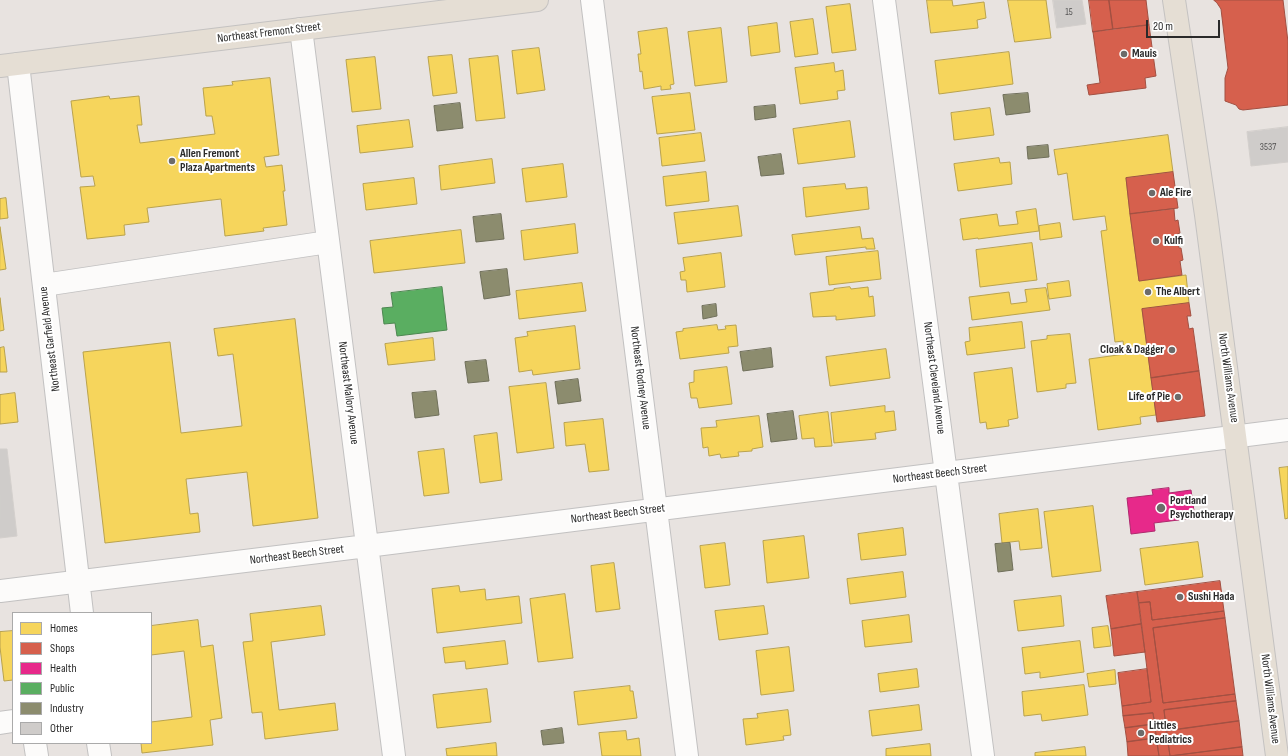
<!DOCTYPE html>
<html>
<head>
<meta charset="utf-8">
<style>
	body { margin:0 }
	#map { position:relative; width:1288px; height:756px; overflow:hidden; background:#e8e3e0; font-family:"Sofia Sans Condensed",sans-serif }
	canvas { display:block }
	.legend { position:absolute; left:12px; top:612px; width:140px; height:132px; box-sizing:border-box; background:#fff; border:1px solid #aaa; margin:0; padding:5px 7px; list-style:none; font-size:12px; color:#2a2a2a }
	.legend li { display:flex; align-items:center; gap:8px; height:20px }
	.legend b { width:20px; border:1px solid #aaa }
	.scale { position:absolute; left:1146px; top:20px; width:74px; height:18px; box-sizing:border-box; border:2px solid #2a2a2a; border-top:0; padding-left:5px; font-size:12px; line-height:14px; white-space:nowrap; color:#2a2a2a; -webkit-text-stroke:3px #fff; paint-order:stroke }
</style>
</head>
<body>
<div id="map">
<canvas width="1288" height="756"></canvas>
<ul class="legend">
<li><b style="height:11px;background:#f6d55c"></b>Homes</li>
<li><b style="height:11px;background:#d6604d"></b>Shops</li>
<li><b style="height:11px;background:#e7298a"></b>Health</li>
<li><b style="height:11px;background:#5aae61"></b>Public</li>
<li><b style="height:11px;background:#8c8c6e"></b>Industry</li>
<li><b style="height:11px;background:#cfccca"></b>Other</li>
</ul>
<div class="scale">20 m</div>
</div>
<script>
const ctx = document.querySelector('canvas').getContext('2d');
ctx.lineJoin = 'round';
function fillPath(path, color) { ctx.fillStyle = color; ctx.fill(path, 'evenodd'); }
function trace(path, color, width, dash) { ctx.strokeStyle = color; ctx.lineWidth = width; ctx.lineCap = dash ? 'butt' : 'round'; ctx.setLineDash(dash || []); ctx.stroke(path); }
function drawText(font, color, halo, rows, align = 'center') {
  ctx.font = font + ' "Sofia Sans Condensed",sans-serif'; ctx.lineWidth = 4; ctx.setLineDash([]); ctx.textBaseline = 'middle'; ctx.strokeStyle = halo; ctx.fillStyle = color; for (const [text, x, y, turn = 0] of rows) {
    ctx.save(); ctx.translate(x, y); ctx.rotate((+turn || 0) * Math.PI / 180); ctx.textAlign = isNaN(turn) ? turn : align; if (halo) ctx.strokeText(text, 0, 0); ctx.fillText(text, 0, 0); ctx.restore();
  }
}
const homes = new Path2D(`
	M927,0h25l1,6 31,-4 2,16 -9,2 1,8 -47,5z
	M1008,0h38l5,38 -36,4z
	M850,4l6,46 -24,3 -6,-46z
	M813,19l5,35 -23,3 -5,-35z
	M777,23l3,29 -29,4 -3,-29z
	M667,28l7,56 -4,1 1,4 -10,1v-4l-17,3 -2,-18 -2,1 -2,-18h3l-3,-22z
	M721,28l6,54 -32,4 -7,-54z
	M539,48l6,42 -28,4 -5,-43z
	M1009,52l4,32 -74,10 -4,-33z
	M452,55l5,38 -24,3 -5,-39z
	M498,56l7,62 -29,3 -7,-62z
	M375,57l6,52 -29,3 -6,-52z
	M834,63l1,9 8,-2 2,20 -8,1 1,8 -38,5 -5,-36z
	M270,78l9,77 -15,2 2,10 16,-2 3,26h-2l4,34 -24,3 1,3 -39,5 -4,-37 -74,9 2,14 -25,3 1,10 -38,4 -7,-52 15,-1 -2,-10 -12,1 -10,-76 38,-5 1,3 29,-3 3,29h-5l3,18 75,-9 -3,-18h-6l-3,-28 30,-3 -1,-3z
	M690,93l5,37 -38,4 -5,-37z
	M990,108l4,27 -40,5 -3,-27z
	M409,120l4,27 -53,6 -3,-27z
	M850,121l5,36 -57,7 -5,-35z
	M701,133l4,28 -43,5 -3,-28z
	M1168,135l5,37 -47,6 4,36 9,67 47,-6 3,28 -47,6 14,106 -16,2 1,7 -43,6 -9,-71 36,-5 -2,-13 -8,1 -14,-111 6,-1 -2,-14 -32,4 -6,-47 -9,2 -4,-25z
	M999,158l1,5 10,-1 2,22 -54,7 -4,-27z
	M492,159l3,24 -54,7 -2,-24z
	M563,164l4,33 -41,5 -4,-33z
	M706,172l3,29 -43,5 -3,-29z
	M414,178l3,26 -51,6 -3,-26z
	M845,184l1,5 21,-2 2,22 -63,8 -3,-29z
	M6,198l2,20 -8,1v-20z
	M738,206l4,30 -64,8 -4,-31z
	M1036,209l3,22 -61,8v-1l-15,2 -3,-21 37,-5 2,12 19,-2 -2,-12z
	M1060,223l2,14 -22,3 -1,-14z
	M575,224l3,29 -54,7 -3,-29z
	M0,227l6,42 -6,1z
	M860,227l2,12 11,-1 2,11h-9v-2l-71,8 -3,-20z
	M461,230l4,33 -91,10 -4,-32z
	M1032,243l5,37 -57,7 -4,-37z
	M878,251l3,28 -52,6 -3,-28z
	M721,253l4,34 -38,5 -1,-12h-5l-1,-8 5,-1 -2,-13z
	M1069,281l2,15 -22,3 -2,-15z
	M582,283l4,28 -67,8 -3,-28z
	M850,287l1,2 17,-2 1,10 4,-1 2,20 -39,4v-4l-23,1 -3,-24 24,-3v-1z
	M1046,288l4,22 -78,10 -3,-23 40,-5 2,12 16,-2 -2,-12z
	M0,298l4,32 -4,1z
	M295,319l23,199 -65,8 -6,-54 -61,7 4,35 8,-1 2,19 -95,11 -22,-191 87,-10 11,91 61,-7 -9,-72 -15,2 -4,-27z
	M1022,322l3,26 -58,7 -2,-13 5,-1 -1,-13z
	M717,325l1,5 8,-1 -1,-3 11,-1 2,21 -10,1 1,6 -49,6 -4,-27 7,-1v-2z
	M575,326l5,43 -47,6 -1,-5 -13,2 -4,-34 13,-2 -1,-4z
	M1070,334l6,49 -10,1v4l-29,4 -6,-51 16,-2v-3z
	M433,338l2,22 -47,5 -3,-21z
	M4,347l3,25h-7v-24z
	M886,349l4,29 -60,8 -4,-29z
	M727,367l5,37 -33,4 -2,-10h-6l-2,-15 5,-1v-11z
	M1012,368l6,50 -10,2 1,6 -22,3 -1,-7 -6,1 -6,-50z
	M546,383l8,65 -37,5 -8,-66z
	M15,393l3,29 -18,2v-29z
	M885,406v6l9,-1 2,19 -21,3 1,6 -42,4 -3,-30z
	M828,412l4,34 -17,1 -1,-9 -12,1 -3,-23z
	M759,416l4,31 -11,2v2l-14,1 1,4 -18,2 -1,-4 -11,2 -1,-9 -5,1 -2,-20 16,-1 -1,-6z
	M603,419l6,51 -20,2 -4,-28 -19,2 -2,-23z
	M497,433l5,47 -22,3 -6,-47z
	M444,449l5,44 -25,3 -6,-44z
	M1288,467v51l-3,1 -6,-51z
	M1093,506l8,65 -49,6 -8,-65z
	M1038,509l4,39 -22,2 -1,-9 -17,2 -3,-29z
	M903,528l3,27 -45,5 -3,-26z
	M804,536l5,42 -42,5 -4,-42z
	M1198,542l5,35 -58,8 -5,-36z
	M725,543l5,42 -25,3 -5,-42z
	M614,563l6,46 -24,3 -5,-46z
	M903,572l3,25 -56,7 -3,-25z
	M459,586l1,6 25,-3 1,11 33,-4 3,27 -85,10 -5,-44z
	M565,594l8,64 -35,4 -8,-63z
	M1061,596l3,30 -46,5 -4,-30z
	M321,606l4,29 -54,7 8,68 56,-7 3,27 -73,9 -3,-27 -10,1 -9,-71 10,-1 -3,-27z
	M764,606l4,28 -49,6 -4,-29z
	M909,615l3,27 -47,5 -3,-26z
	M198,620l3,27 12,-2 5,41 4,32 -12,2 3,25 -71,8 -1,-10h10v-21l41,-5 -8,-66 -33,4v-29z
	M1108,626l3,20 -17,2 -2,-20z
	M13,631v49l-9,1 -4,-34v-15z
	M505,641l3,23 -42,5 -1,-8 -20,2 -2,-15z
	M1080,641l4,31 -44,6v-6l-15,2 -3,-26z
	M789,647l5,44 -33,4 -5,-44z
	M917,669l2,18 -39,5 -2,-18z
	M1115,670l1,14 -27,3 -2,-13z
	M1084,685l4,30 -46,6 -1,-7 -17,2 -2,-24z
	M630,686v5h3l4,27 -59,7 -4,-33z
	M487,689l4,33 -54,6 -4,-33z
	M919,705l3,25 -50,6 -3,-25z
	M788,710l3,25 -8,1 1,4 -38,5 -3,-26 15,-1 -1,-4z
	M626,731l1,9 12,-2 2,18h-39l-3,-23z
	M496,743l1,13h-50l-1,-7z
	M930,744l1,12h-45v-7z
	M1085,747l1,9h-51v-3z`);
const shops = new Path2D(`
	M1089,0h20l4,29 -20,3z
	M1109,0h37l3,25 -36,4z
	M1214,0h69l5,42v63l-45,5 -4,-1 -3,-4 -11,-4v-23l3,-10 -7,-59 -4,-6z
	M1149,25l7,51 -11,2 1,10 -57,7 -2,-10 13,-2 -7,-51z
	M1173,172l5,36 -48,6 -4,-36z
	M1174,209l1,12 3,-1 2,13 -3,1 2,14h2l2,12 -3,1 2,14 -43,6 -9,-67z
	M1189,303l2,13h-4l2,13 4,-1 6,43 -48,7 -9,-69z
	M1199,371l6,45 -48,6 -6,-44z
	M1220,581l4,30 -72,9 -2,-18 -11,1 -2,-11z
	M1137,592l4,32 -30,5 -5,-33z
	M1150,602l2,18 72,-9 1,7 -72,10 10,75 72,-9 1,7 -72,9 6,46h-11l-6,-43 -30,3 -1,-10 29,-4 -12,-99z
	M1225,618l10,76 -72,9 -10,-75z
	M1141,624l4,28 -31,4 -3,-27z
	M1147,669l4,33 -29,4 -4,-33z
	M1236,701l3,20 -73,10 -2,-21z
	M1153,713l2,11 -30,4 -2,-12z
	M1239,721l3,26 -72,9 -4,-25z
	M1155,724l1,14 -29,4 -2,-14z
	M1156,738l3,18h-31l-1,-14z
	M1242,747l1,9h-73z`);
const health = new Path2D(`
	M1169,488v5l22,-3 4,28 -41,5 1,8 -24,3 -4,-36 26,-3 -1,-5z`);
const public = new Path2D(`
	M442,287l5,43 -50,6 -2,-13 -11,1 -2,-16 11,-1 -2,-14z`);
const industry = new Path2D(`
	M1028,93l2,19 -24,3 -3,-20z
	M460,103l3,25 -26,3 -3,-25z
	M775,105l1,12 -21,3 -1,-13z
	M1048,145l1,12 -21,2 -1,-12z
	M781,154l3,20 -23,2 -3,-19z
	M501,214l3,25 -28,3 -3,-25z
	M507,269l3,26 -26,4 -4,-27z
	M716,304l1,12 -14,3 -1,-13z
	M771,348l2,19 -30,4 -3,-19z
	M486,360l3,21 -21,2 -3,-21z
	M578,379l3,22 -23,3 -3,-22z
	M436,391l3,24 -24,3 -3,-25z
	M793,411l4,28 -26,3 -4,-28z
	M1010,543l3,27 -15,2 -3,-28z
	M562,728l2,15 -21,2 -2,-14z`);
const building = new Path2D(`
	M1053,0h29l4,24 -29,4z
	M1288,127v35l-37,4 -4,-34z
	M0,449h7l10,87 -17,2z`);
const minor = new Path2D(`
	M592,0l95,756
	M884,0l99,756
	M301,29l93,727
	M18,64l64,549
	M44,285l284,-43
	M0,591l367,-45 921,-116
	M0,723l13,-2
	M35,743l2,13
	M98,743l2,13`);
const major = new Path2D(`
	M1174,0l32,215 71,541
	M0,66l537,-66`);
const markers = [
	[1124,54,4,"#6c6b6a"],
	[172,161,4,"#6c6b6a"],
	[1152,193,4,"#6c6b6a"],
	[1156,241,4,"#6c6b6a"],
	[1148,292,4,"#6c6b6a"],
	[1172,350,4,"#6c6b6a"],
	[1178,397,4,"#6c6b6a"],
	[1161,508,5,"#6c6b6a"],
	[1180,597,4,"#6c6b6a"],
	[1141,733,4,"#6c6b6a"]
];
const numberNames = [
	["15",1069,12],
	["3537",1268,147]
];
const streetNames = [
	["Northeast Fremont Street",269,33,-7],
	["Northeast Garfield Avenue",50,339,-97],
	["Northeast Rodney Avenue",640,378,83],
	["Northeast Cleveland Avenue",934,378,83],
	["North Williams Avenue",1228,378,82],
	["Northeast Mallory Avenue",348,393,83],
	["Northeast Beech Street",940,474,-7],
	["Northeast Beech Street",618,514,-7],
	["Northeast Beech Street",297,555,-7],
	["North Williams Avenue",1270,699,83]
];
const poiNames = [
	["Mauis",1132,54],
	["Allen Fremont",180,154],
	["Plaza Apartments",180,168],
	["Ale Fire",1160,193],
	["Kulfi",1164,241],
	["The Albert",1156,292],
	["Cloak & Dagger",1164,350,"right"],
	["Life of Pie",1170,397,"right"],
	["Portland",1170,501],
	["Psychotherapy",1170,515],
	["Sushi Hada",1188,597],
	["Littles",1149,726],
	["Pediatrics",1149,740]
];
fillPath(homes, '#f6d55c');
trace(homes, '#b9a24d', 1);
fillPath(shops, '#d6604d');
trace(shops, '#a25042', 1);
fillPath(health, '#e7298a');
trace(health, '#ae296d', 1);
fillPath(public, '#5aae61');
trace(public, '#4c8650', 1);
fillPath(industry, '#8c8c6e');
trace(industry, '#6f6f5a', 1);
fillPath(building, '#cfccca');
trace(building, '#d3cfcc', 1);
trace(minor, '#c2c1c1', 24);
trace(major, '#c4c2c1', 24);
trace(minor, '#fcfbfa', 22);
trace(major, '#e5ded4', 22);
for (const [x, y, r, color] of markers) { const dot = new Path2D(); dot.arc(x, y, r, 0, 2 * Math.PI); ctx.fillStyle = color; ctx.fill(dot); trace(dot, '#fff', 1.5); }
drawText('10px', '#545353', null, numberNames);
drawText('12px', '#2a2a2a', '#fff', streetNames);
drawText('bold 12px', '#2a2a2a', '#fff', poiNames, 'left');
</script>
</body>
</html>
